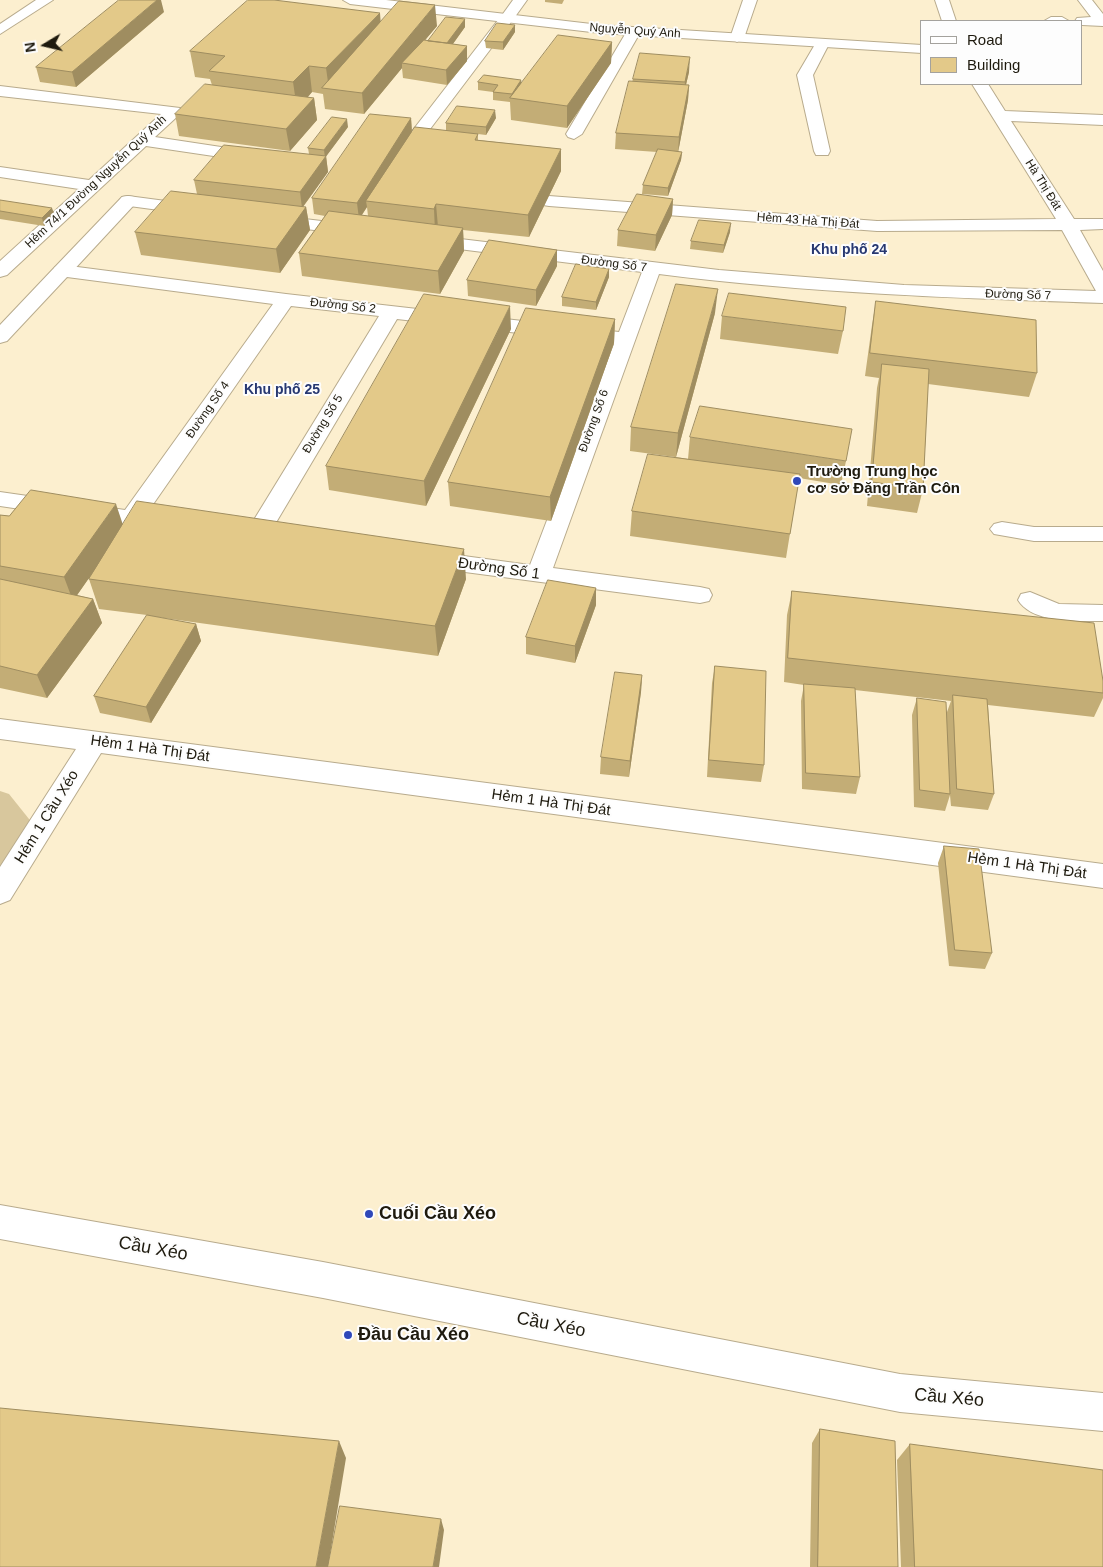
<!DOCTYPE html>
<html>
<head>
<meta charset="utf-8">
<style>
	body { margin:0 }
	#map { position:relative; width:1103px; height:1567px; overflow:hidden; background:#fcefcf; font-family:Arial,sans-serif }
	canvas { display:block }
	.legend { position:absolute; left:920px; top:20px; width:162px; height:65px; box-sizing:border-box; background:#fdfdfd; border:1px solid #a4a29d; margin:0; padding:6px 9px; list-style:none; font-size:15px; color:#1e1a0e }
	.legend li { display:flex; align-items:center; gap:10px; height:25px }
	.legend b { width:25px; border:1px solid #a4a29d }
	.north { position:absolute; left:20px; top:20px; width:50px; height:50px; -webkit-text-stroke:4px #fdfdfd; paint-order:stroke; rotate:261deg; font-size:14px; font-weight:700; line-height:20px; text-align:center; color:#1e1a0e }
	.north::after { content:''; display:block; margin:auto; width:18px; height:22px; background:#1e1a0e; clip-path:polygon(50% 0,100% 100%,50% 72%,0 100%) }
</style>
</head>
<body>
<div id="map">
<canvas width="1103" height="1567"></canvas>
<ul class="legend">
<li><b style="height:6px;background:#fff"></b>Road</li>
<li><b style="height:14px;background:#e3c989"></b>Building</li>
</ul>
<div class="north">N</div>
</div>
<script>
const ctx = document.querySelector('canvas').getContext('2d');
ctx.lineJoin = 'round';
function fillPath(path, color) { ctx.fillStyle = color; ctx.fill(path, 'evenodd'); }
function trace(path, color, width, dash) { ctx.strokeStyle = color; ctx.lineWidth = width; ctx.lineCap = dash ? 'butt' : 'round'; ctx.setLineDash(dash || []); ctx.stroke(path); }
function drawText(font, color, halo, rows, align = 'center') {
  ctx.font = font + ' Arial,sans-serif'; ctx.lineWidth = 4; ctx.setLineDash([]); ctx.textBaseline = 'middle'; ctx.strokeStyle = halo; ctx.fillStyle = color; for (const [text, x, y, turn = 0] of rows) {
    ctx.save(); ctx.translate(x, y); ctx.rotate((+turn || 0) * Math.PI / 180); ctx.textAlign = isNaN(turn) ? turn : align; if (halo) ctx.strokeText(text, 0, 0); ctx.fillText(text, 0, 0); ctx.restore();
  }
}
const green = new Path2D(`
	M0,791l9,3 24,30 -33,46z`);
const service = new Path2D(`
	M1078,0h14l11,14v12l-21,-1v-4h-7l2,-3 14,-1z
	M507,14l7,4 -96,127h-12l-2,-3 2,-3 96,-124z
	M1051,17h11l7,4h-25z
	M634,27l7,4 -59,103 -8,5 -6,-2 -2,-3 61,-103z
	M128,196l6,1 3,4 -3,4 -65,70h-14l-2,-4 2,-4 67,-70z
	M1002,522l32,5h69v14h-69l-40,-7 -4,-5 4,-5z
	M1030,592l29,12 44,1v16c-25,0 -70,3 -85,-21l3,-6z`);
const minor = new Path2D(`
	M36,0h17l-53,34v-10z
	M513,0h14l-15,21h-10l-2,-3z
	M743,0h14l-13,38 -7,4 -7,-4z
	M935,0h14l7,21h-14z
	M822,40l7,4 -16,31 17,76 -2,4h-12l-2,-4 -17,-76 20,-34z
	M972,84h16l17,27 98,4v10l-92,-4 63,98h29v10l-23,1 23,41v32c-148,-5 -296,-10 -444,-29l-106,294 147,19 9,2 3,6 -3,6 -9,2 -273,-36 -8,-3 -4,-5 4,-5 8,-3 103,14 84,-221 -217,-25 -129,217 -4,5 -8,3 -8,-3 -4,-5 135,-220 -88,-10 -144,207 23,5 4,5 -4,5 -8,2 -162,-24v-14l125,18 148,-206 -206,-27 -60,64 -7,2v-18l55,-58 7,-2 224,29 333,38 23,-60 -215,-27 -6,-1 -3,-4 3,-4 6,-1 292,35 185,15 192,6 -34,-61 -185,1 -328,-25 -6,-1 -3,-4 3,-4 6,-1 328,25 179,-2z
	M0,86l180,22 2,3 -2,3 -25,23 99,15 6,1 2,4 -2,4 -6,1 -108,-16 -139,129 -7,2v-16l79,-72 -79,-12v-10l89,13 72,-66 -161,-18z
	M128,196l68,9 6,1 3,4 -3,4 -6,1 -74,-10 -3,-4 3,-4z
	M271,215l84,10 6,1 3,4 -3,4 -6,1 -90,-11 -3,-4 3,-4z
	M0,719l1103,145v24l-1002,-135 -91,147 -10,4v-37l76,-118 -76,-10z`);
const tertiary = new Path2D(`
	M343,0h43l214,25 322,20v8l-322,-20 -250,-29z
	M0,1205l323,57 577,112 203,19v38l-203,-19 -577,-114 -323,-59z`);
const wall = new Path2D(`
	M545,0h19l-2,4 -17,-2z
	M164,12l-88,75 -36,-5 -4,-15z
	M465,19v8l-12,17 14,2v15l-20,24 -44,-7 -1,-10 -38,46 -39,-5 -2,-15 -11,-2 -4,5 6,1 3,22 -27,31 -111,-15 -4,-22 37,-29 -2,-6 -15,-2 -5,-26 247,-25 -12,14 3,1z
	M515,32l-12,18 -17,-2 -1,-7z
	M612,42l-1,21 -44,65 -56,-8 -1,-18 -17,-2v-8l-15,-2v-8l44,1z
	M689,72l-3,13h3l-1,15 -10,52h4l-1,8 -13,36 -26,-2 1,-9 14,-33 -42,-3 1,-16 17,-54z
	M411,118l1,14 34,-2v-7l50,-5 -10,17 -8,-1v6l83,9v22l-32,66 -66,-7 1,21 -24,43 -138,-18 -3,-23 26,-37 -11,-2 -2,-16zM367,207l1,9 -6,-1z
	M348,127l-22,29 2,16 -25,35h3l4,23 -30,43 -139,-18 -6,-23 62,-38 -3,-14 115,-26 -1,-6z
	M673,199l-1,16 -17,36 -38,-5 1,-16z
	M0,200l55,16 -11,10 -44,-7z
	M730,232l-7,21 -33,-4 1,-8z
	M557,250v16l-21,40 -68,-10 -1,-16z
	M609,269v8l-13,33 -34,-4v-9z
	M876,301l161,72 -8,24 -101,-13 -5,105 -6,24 -50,-7 10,-118 2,-10 -14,-2 7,-51z
	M715,313l-39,144 12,2 2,-22 156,24 -5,24 -42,-7 -13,80 -156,-22 2,-25 43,-54 -45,-6 1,-24z
	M722,316l121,15 -5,23 -118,-15z
	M615,319l-1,24 -63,178 -101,-15 -2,-24z
	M511,329l-85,177 -97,-16 -3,-24z
	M0,515l9,1 113,8 344,55 -28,77 -289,-40 47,8 5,17 -50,82 -51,-10 -6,-17 53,-81 -48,-6 -10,-30 4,-7 -16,23 16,4 9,24 -55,75 -47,-10z
	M596,588v17l-21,58 -49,-9v-17z
	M792,591l311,90v17l-9,19 -106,-12 6,89 -6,16 -37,-4 -1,-11 -5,16 -31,-4 -2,-92 5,-17 30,14 4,-11 -96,-11 5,87 -4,17 -54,-5 -1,-88 3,-16 -20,-3 3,-67z
	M715,666l49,99 -3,17 -54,-5 5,-94z
	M642,675l-1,17 -12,85 -29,-3 1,-17z
	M944,846l48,107 -7,16 -36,-3 -11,-103z
	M820,1429l78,138h-88l2,-124z
	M910,1444l193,123h-202l-4,-107z`);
const shadedWall = new Path2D(`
	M157,0h4l3,12 -88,75 -4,-15z
	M435,5l2,21 -32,38 -3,-1v5l-38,46 -2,-21z
	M380,13l2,26 -53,50 -3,-21z
	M465,19v8l-18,25 -1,-8z
	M515,25v7l-12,18v-8z
	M612,42l-1,21 -44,65v-22z
	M467,46v15l-20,24 -1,-15z
	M690,57l-1,15 -6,25 2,-15z
	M309,66l3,26 -15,17 -4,-27z
	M521,80l1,7 -10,11v-4z
	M689,85l-1,15 -10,53 1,-16z
	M314,98l3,22 -27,31 -4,-22z
	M495,110l1,8 -10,17v-8z
	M411,118l1,16 -46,67 1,6 -8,12 -2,-16z
	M347,119l1,8 -23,31 -1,-8z
	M561,149v22l-32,66 -1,-22z
	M682,152l-1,8 -13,36v-8z
	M326,156l2,16 -26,36 -2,-16z
	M673,199l-1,16 -17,36 1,-16z
	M436,204l2,23 -3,5 -1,-23z
	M306,207l4,23 -30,43 -4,-24z
	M52,208l3,8 -11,10 -2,-8z
	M731,223l-1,9 -7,21 1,-8z
	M463,228l1,23 -24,43 -2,-23z
	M557,250v16l-21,40v-16z
	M609,269v8l-13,33v-8z
	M718,289l-3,24 -39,144 2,-24z
	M510,306l1,23 -85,177 -2,-25z
	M615,319l-1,24 -63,178 -1,-24z
	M116,504l8,24 -51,73 -9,-24z
	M464,549l2,30 -28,77 -3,-30z
	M596,588v17l-21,58v-17z
	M93,599l9,24 -55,75 -10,-23z
	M196,624l5,17 -50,82 -5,-16z
	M642,675l-1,17 -12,85 1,-16z
	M339,1441l7,17 -18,109h-12z
	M441,1519l3,11 -5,37h-6z`);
const building = new Path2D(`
	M119,0h38l-85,72 -36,-5z
	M248,0h26l106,13 -54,55 -17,-2 -16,16 -84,-11 16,-15 -35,-5z
	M399,1l36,4 -73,88 -40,-5z
	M446,17l19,2 -18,24 -19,-2z
	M497,23l18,2 -12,17 -18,-1z
	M558,35l54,7 -45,64 -57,-8z
	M424,40l43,6 -21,24 -44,-7z
	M640,53l50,4 -5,25 -52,-3z
	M484,75l37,5 -9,14 -19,-2 5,-7 -20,-3z
	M629,81l60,4 -10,52 -63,-4z
	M205,84l109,14 -28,31 -111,-15z
	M457,106l38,4 -9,17 -40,-4z
	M370,114l41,4 -54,85 -45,-5z
	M332,117l15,2 -23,31 -16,-2z
	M415,127l63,7 -3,6 86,9 -33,66 -92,-11 -2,5 -68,-8z
	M224,145l102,11 -26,36 -106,-12z
	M658,149l24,3 -14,36 -25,-3z
	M171,191l135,16 -30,42 -141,-17z
	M637,194l36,5 -17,36 -38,-5z
	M0,200l52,8 -10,10 -42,-7z
	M329,211l134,17 -25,43 -139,-18z
	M699,220l32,3 -7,22 -33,-4z
	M489,240l68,10 -21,40 -69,-10z
	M576,264l33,5 -13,33 -34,-5z
	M676,284l42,5 -40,144 -47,-6z
	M729,293l117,14 -3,24 -121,-15z
	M424,294l86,12 -86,175 -98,-15z
	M876,301l160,19 1,53 -167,-20z
	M526,308l89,11 -65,178 -102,-15z
	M882,364l47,5 -6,120 -51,-7z
	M700,406l152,23 -6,32 -156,-24z
	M648,454l152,20 -10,60 -158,-23z
	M31,490l85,14 -52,73 -64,-11v-51l9,1z
	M137,501l327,48 -29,77 -346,-47z
	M0,579l93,20 -56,76 -37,-9z
	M548,580l48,8 -21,58 -49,-9z
	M792,591l302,32 9,58v12l-315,-35z
	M147,615l49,9 -50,83 -52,-11z
	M715,666l51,5 -2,94 -55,-5z
	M615,672l27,3 -12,86 -29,-4z
	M804,684l51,4 5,89 -54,-4z
	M953,695l34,4 7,95 -37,-5z
	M917,698l29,4 4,92 -30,-4z
	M944,846l35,3 13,104 -37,-3z
	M0,1408l339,33 -23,126h-316z
	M820,1429l75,12 3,126h-80z
	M910,1444l193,26v97h-188z
	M340,1506l101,13 -8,48h-105z`);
const markers = [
	[797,481,5,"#2f48b9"],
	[369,1214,5,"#2f48b9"],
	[348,1335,5,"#2f48b9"]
];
const farStreetnames = [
	["Nguyễn Quý Anh",635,31,4],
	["Hẻm 74/1 Đường Nguyễn Quý Anh",96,182,-43],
	["Hà Thị Đát",1043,185,58],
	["Hẻm 43 Hà Thị Đát",808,221,4],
	["Đường Số 7",614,264,7],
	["Đường Số 7",1018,295,2],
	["Đường Số 2",343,306,6],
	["Đường Số 4",208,410,-55],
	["Đường Số 6",594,421,-70],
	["Đường Số 5",323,424,-59]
];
const farNeighbourhoodnames = [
	["Khu phố 24",849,250],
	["Khu phố 25",282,390]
];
const poiNames = [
	["Trường Trung học",807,472],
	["cơ sở Đặng Trần Côn",807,489]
];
const streetNames = [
	["Đường Số 1",499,569,8],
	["Hẻm 1 Hà Thị Đát",150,749,8],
	["Hẻm 1 Hà Thị Đát",551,803,8],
	["Hẻm 1 Cầu Xéo",47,817,-58],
	["Hẻm 1 Hà Thị Đát",1027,866,8]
];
const nearPoinames = [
	["Cuối Cầu Xéo",379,1214],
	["Đầu Cầu Xéo",358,1335]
];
const nearStreetnames = [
	["Cầu Xéo",153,1249,10],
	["Cầu Xéo",551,1325,11],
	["Cầu Xéo",949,1398,5]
];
fillPath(green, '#d8c79d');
trace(service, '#b8ab8d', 2);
trace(minor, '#b8ab8d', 2);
trace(tertiary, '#b8ab8d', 2);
fillPath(service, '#fff');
fillPath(minor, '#fff');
fillPath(tertiary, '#fff');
fillPath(wall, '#c3ad76');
fillPath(shadedWall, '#9f8d60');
fillPath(building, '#e3c989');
trace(building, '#9f8d60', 1);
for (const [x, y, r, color] of markers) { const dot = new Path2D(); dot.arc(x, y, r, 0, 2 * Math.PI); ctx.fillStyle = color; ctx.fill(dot); trace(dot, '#fdfdfd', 2); }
drawText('12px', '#1e1a0e', '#fdfdfd', farStreetnames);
drawText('bold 14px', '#273871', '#fdfdfd', farNeighbourhoodnames);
drawText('bold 15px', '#1e1a0e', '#fdfdfd', poiNames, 'left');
drawText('15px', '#1e1a0e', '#fdfdfd', streetNames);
drawText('bold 18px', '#1e1a0e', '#fdfdfd', nearPoinames, 'left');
drawText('18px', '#1e1a0e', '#fdfdfd', nearStreetnames);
</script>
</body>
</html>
